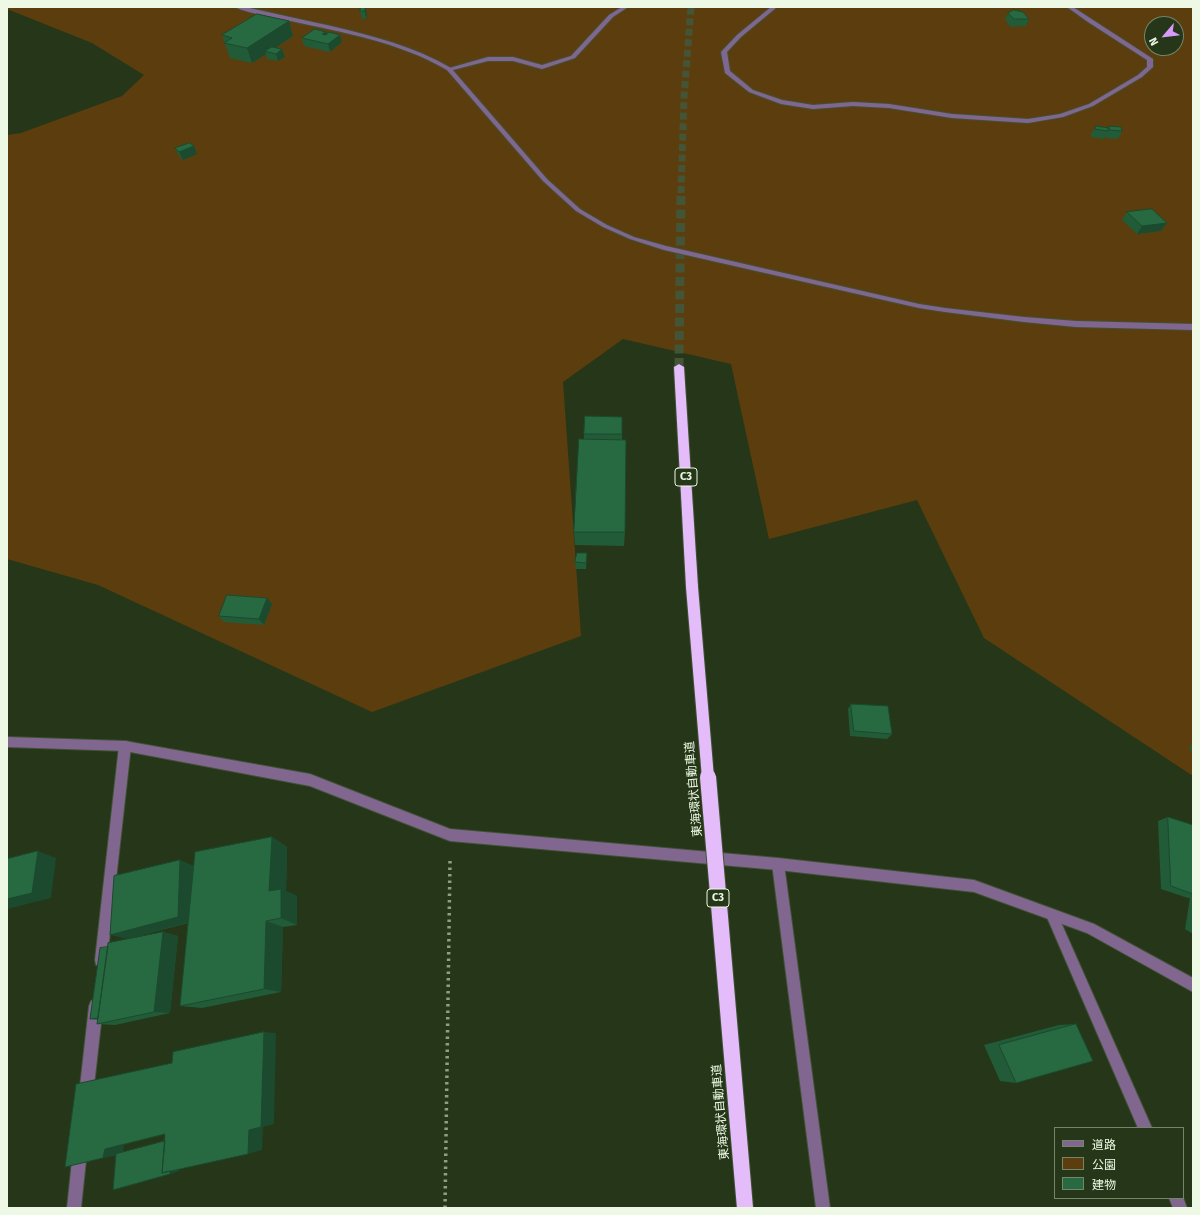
<!DOCTYPE html>
<html>
<head>
<meta charset="utf-8">
<style>
	body { margin:0 }
	#map { position:relative; width:1200px; height:1215px; overflow:hidden; background:#253718; font-family:"Fira Sans","Noto Sans JP",sans-serif }
	canvas { display:block }
	.frame { position:absolute; inset:0; border:8px solid #edf9e5; pointer-events:none }
	.legend { position:absolute; left:1054px; top:1127px; width:130px; height:72px; box-sizing:border-box; background:#253718; border:1px solid #75856a; margin:0; padding:5px 7px; list-style:none; font-size:12px; color:#edf9e5 }
	.legend li { display:flex; align-items:center; gap:8px; height:20px }
	.legend b { width:20px; border:1px solid #75856a }
	.north { position:absolute; left:1144px; top:16px; width:40px; height:40px; box-sizing:border-box; background:#253718; border:1px solid #75856a; border-radius:50%; rotate:242deg; font-size:11px; font-weight:700; line-height:16px; text-align:center; color:#edf9e5 }
	.north::after { content:''; display:block; margin:auto; width:14px; height:18px; background:#d89af8; clip-path:polygon(50% 0,100% 100%,50% 72%,0 100%) }
</style>
</head>
<body>
<div id="map">
<canvas width="1200" height="1215"></canvas>
<div class="frame"></div>
<ul class="legend">
<li><b style="height:5px;background:#816790"></b>道路</li>
<li><b style="height:11px;background:#5c3e0e"></b>公園</li>
<li><b style="height:11px;background:#276a41"></b>建物</li>
</ul>
<div class="north">N</div>
</div>
<script>
const ctx = document.querySelector('canvas').getContext('2d');
ctx.lineJoin = 'round';
function fillPath(path, color) { ctx.fillStyle = color; ctx.fill(path, 'evenodd'); }
function trace(path, color, width, dash) { ctx.strokeStyle = color; ctx.lineWidth = width; ctx.lineCap = dash ? 'butt' : 'round'; ctx.setLineDash(dash || []); ctx.stroke(path); }
function drawText(font, color, halo, rows, align = 'center') {
  ctx.font = font + ' "Fira Sans","Noto Sans JP",sans-serif'; ctx.lineWidth = 4; ctx.setLineDash([]); ctx.textBaseline = 'middle'; ctx.strokeStyle = halo; ctx.fillStyle = color; for (const [text, x, y, turn = 0] of rows) {
    ctx.save(); ctx.translate(x, y); ctx.rotate((+turn || 0) * Math.PI / 180); ctx.textAlign = isNaN(turn) ? turn : align; if (halo) ctx.strokeText(text, 0, 0); ctx.fillText(text, 0, 0); ctx.restore();
  }
}
const green = new Path2D(`
	M7,7h1186v769l-209,-138 -67,-138 -148,39 -38,-175 -108,-25 -60,43 18,254 -209,76 -274,-127 -91,-26v-424l14,-2 101,-37 22,-21 -52,-32 -85,-34zM1152,24h24v24h-24z`);
const motorwayTunnelFar1 = new Path2D(`
	M681,193l3,-96 7,-90`);
const motorwayTunnel = new Path2D(`
	M679,367l2,-175`);
const path = new Path2D(`
	M445,1208l5,-347`);
const minor = new Path2D(`
	M622,7h6l-15,10 -38,41 -33,11 -29,-8h-25l-39,10 -3,-2 42,-12h25l29,8 29,-9 38,-41z
	M771,7h6l-36,30 -14,15 3,19 23,19 29,10 31,5 40,-3 36,2 63,10 76,5 32,-5 29,-10 49,-29 9,-8v-7l-59,-38 -21,-15h6l80,52v8l-11,10 -49,29 -30,11 -35,6 -76,-5 -63,-10 -36,-2 -40,3 -32,-5 -32,-12 -24,-19 -4,-21 16,-17z
	M125,741l4,1 2,4 -24,214 -1,5 -5,1 -5,-1 -1,-5 24,-214 2,-4z
	M778,858l4,2 2,4 46,344h-14l-44,-344 2,-4z
	M1052,909l4,2 96,217h-14l-92,-213 2,-4z
	M96,999l5,2 2,5 -10,89 -2,5 -5,2 -5,-2 -2,-5 10,-89 2,-5z
	M80,1144l5,2 2,5 -6,57h-14l6,-57 2,-5z
	M1183,1197l4,11h-14l-4,-10z`);
const tertiary = new Path2D(`
	M235,7h10c28,6 57,13 86,19 42,10 82,20 120,42l96,111 33,30 27,16 27,12 32,9 253,58 26,4 79,9 52,4 117,3v6l-117,-3 -52,-5 -79,-10 -26,-4 -255,-58 -34,-11 -27,-12 -27,-16 -33,-30 -96,-111c-48,-28 -102,-37 -156,-49 -12,-3 -46,-8 -56,-14z
	M7,737l118,4 185,33 140,55 328,29 196,22 120,44 99,54v14l-106,-59 -113,-41 -196,-22 -328,-29 -140,-55 -185,-35 -118,-4z`);
const motorway = new Path2D(`
	M679,364l5,3 14,220 -2,4 -4,1 -4,-1 -2,-4 -12,-220z`);
const motorwayBridgeFar1 = new Path2D(`
	M692,587l16,191`);
const motorwayBridge = new Path2D(`
	M708,777l37,431`);
const wall = new Path2D(`
	M361,7l6,7 -1,5h-4l-2,-8z
	M1008,13l21,6 -3,7 -15,1 -6,-7z
	M289,21l4,15 -18,12 7,1 3,8 -7,4 -11,-2 -1,-5 -14,9 -22,-5 -8,-23z
	M326,32l1,2 13,1 2,7 -12,10 -26,-6 -2,-8z
	M1096,126l12,2 1,-2 13,5 -4,8 -12,-1 -1,-2 -1,3 -13,-2v-3z
	M194,146l3,8 -14,6 -4,-4 -4,-8z
	M1127,212l40,11 -6,8 -24,3 -15,-14z
	M584,434h38l3,98 -1,14 -49,-1 -1,-13 10,-93z
	M587,553l-1,16h-10l-1,-7z
	M267,598l5,6 -8,21 -40,-3 -5,-6z
	M851,704l41,30 -5,5 -37,-3 -2,-27z
	M1193,744v11l-4,-9z
	M1168,817l25,8v109l-8,-5 5,-31h-2l-27,-9 -3,-68z
	M272,837l15,10 -1,44 11,5v29l-14,2 -2,65 -79,16 -22,-2 8,-83 -61,16 66,-74z
	M163,932l15,4 -8,77 -55,12 -18,-1 1,-4 -8,-1 18,-72z
	M1076,1024l-60,59 -16,-2 -16,-36 75,-20z`);
const shadedWall = new Path2D(`
	M365,7l2,7 -1,5 -1,-8z
	M289,21l4,15 -24,16 -4,-1 1,3 -14,9 -5,-15z
	M326,32l2,7 -6,-5z
	M340,35l2,7 -12,10 -2,-8z
	M282,49l3,8 -7,4 -2,-7z
	M194,146l3,8 -14,6 -4,-8z
	M1167,223l-6,8 -24,3 5,-8z
	M267,598l5,6 -8,21 -5,-6z
	M272,837l15,10 -1,44 11,5v29l-16,-7 -12,-27z
	M38,851l18,7 -5,40 -44,11v-10z
	M180,860l14,6 -1,55 -66,18 -17,-4z
	M266,921l17,6 -2,65 -17,-3z
	M163,932l15,4 -8,77 -16,-1z
	M264,1032l12,1 -2,91 -11,3 -1,23 -14,4 1,-24z
	M182,1131l-58,14 -1,9 -20,4 2,-9z
	M181,1137l-2,34 -9,3 3,-36z`);
const building = new Path2D(`
	M361,7h4v4h-5z
	M1014,10l9,2 6,7h-15l-6,-6z
	M257,14l32,7 -42,27 -23,-5 8,-5 -10,-3z
	M315,29l11,3 -4,2 4,1 3,-3 11,3 -12,9 -26,-6z
	M272,47l10,2 -6,5 -11,-3z
	M1096,126l12,2v3l-13,-2z
	M1109,126l12,1 1,4 -12,-1z
	M190,143l4,3 -15,6 -4,-4z
	M1152,209l15,14 -25,3 -15,-14z
	M585,416l37,1v17h-38z
	M579,439l47,1 -1,92h-51z
	M577,553h10l-1,10 -11,-1z
	M227,595l40,3 -8,21 -40,-3z
	M851,704l37,2 4,28 -38,-3z
	M1168,817l25,8v69l-22,-8z
	M272,837l-3,54 12,-2v29l-15,3 -2,68 -84,17 15,-154z
	M38,851l-6,42 -25,6v-40z
	M180,860l-2,57 -68,18 4,-59z
	M163,932l-9,80 -57,12 11,-81z
	M108,947l-10,71 -8,1 10,-71z
	M1076,1024l17,37 -77,22 -17,-38z
	M264,1032l-3,95 -12,3 -1,24 -86,19 3,-39 -60,15 -2,9 -38,9 11,-83 96,-21 1,-11z
	M165,1141l-3,32 8,-2v3l-57,16 3,-36z`);
const shields = [
	[686,477,22],
	[718,898,22]
];
const shieldNames = [
	["C3",686,477],
	["C3",718,898]
];
const streetNames = [
	["東海環状自動車道",694,789,-95],
	["東海環状自動車道",721,1112,-95]
];
fillPath(green, '#5c3e0e');
trace(motorwayTunnelFar1, '#435437', 7, [7, 3.5]);
trace(motorwayTunnel, '#435437', 9, [9, 4.5]);
trace(minor, '#415235', 2);
trace(tertiary, '#415235', 2);
trace(motorway, '#415235', 2);
trace(path, '#8f9e85', 3.5, [2.5, 4]);
fillPath(minor, '#816790');
fillPath(tertiary, '#816790');
fillPath(motorway, '#e3bcf9');
trace(motorwayBridgeFar1, '#415235', 14, []);
trace(motorwayBridge, '#415235', 18, []);
trace(motorwayBridgeFar1, '#e3bcf9', 12);
trace(motorwayBridge, '#e3bcf9', 16);
fillPath(wall, '#225b38');
fillPath(shadedWall, '#1b4a2e');
fillPath(building, '#276a41');
trace(building, '#1b4a2e', 1);
for (const [x, y, w] of shields) { const box = new Path2D(); box.roundRect(x - w / 2, y - 9, w, 18, 3); ctx.fillStyle = '#253718'; ctx.fill(box); trace(box, '#edf9e5', 1); }
drawText('bold 11px', '#edf9e5', null, shieldNames);
drawText('12px', '#edf9e5', '#253718', streetNames);
</script>
</body>
</html>
